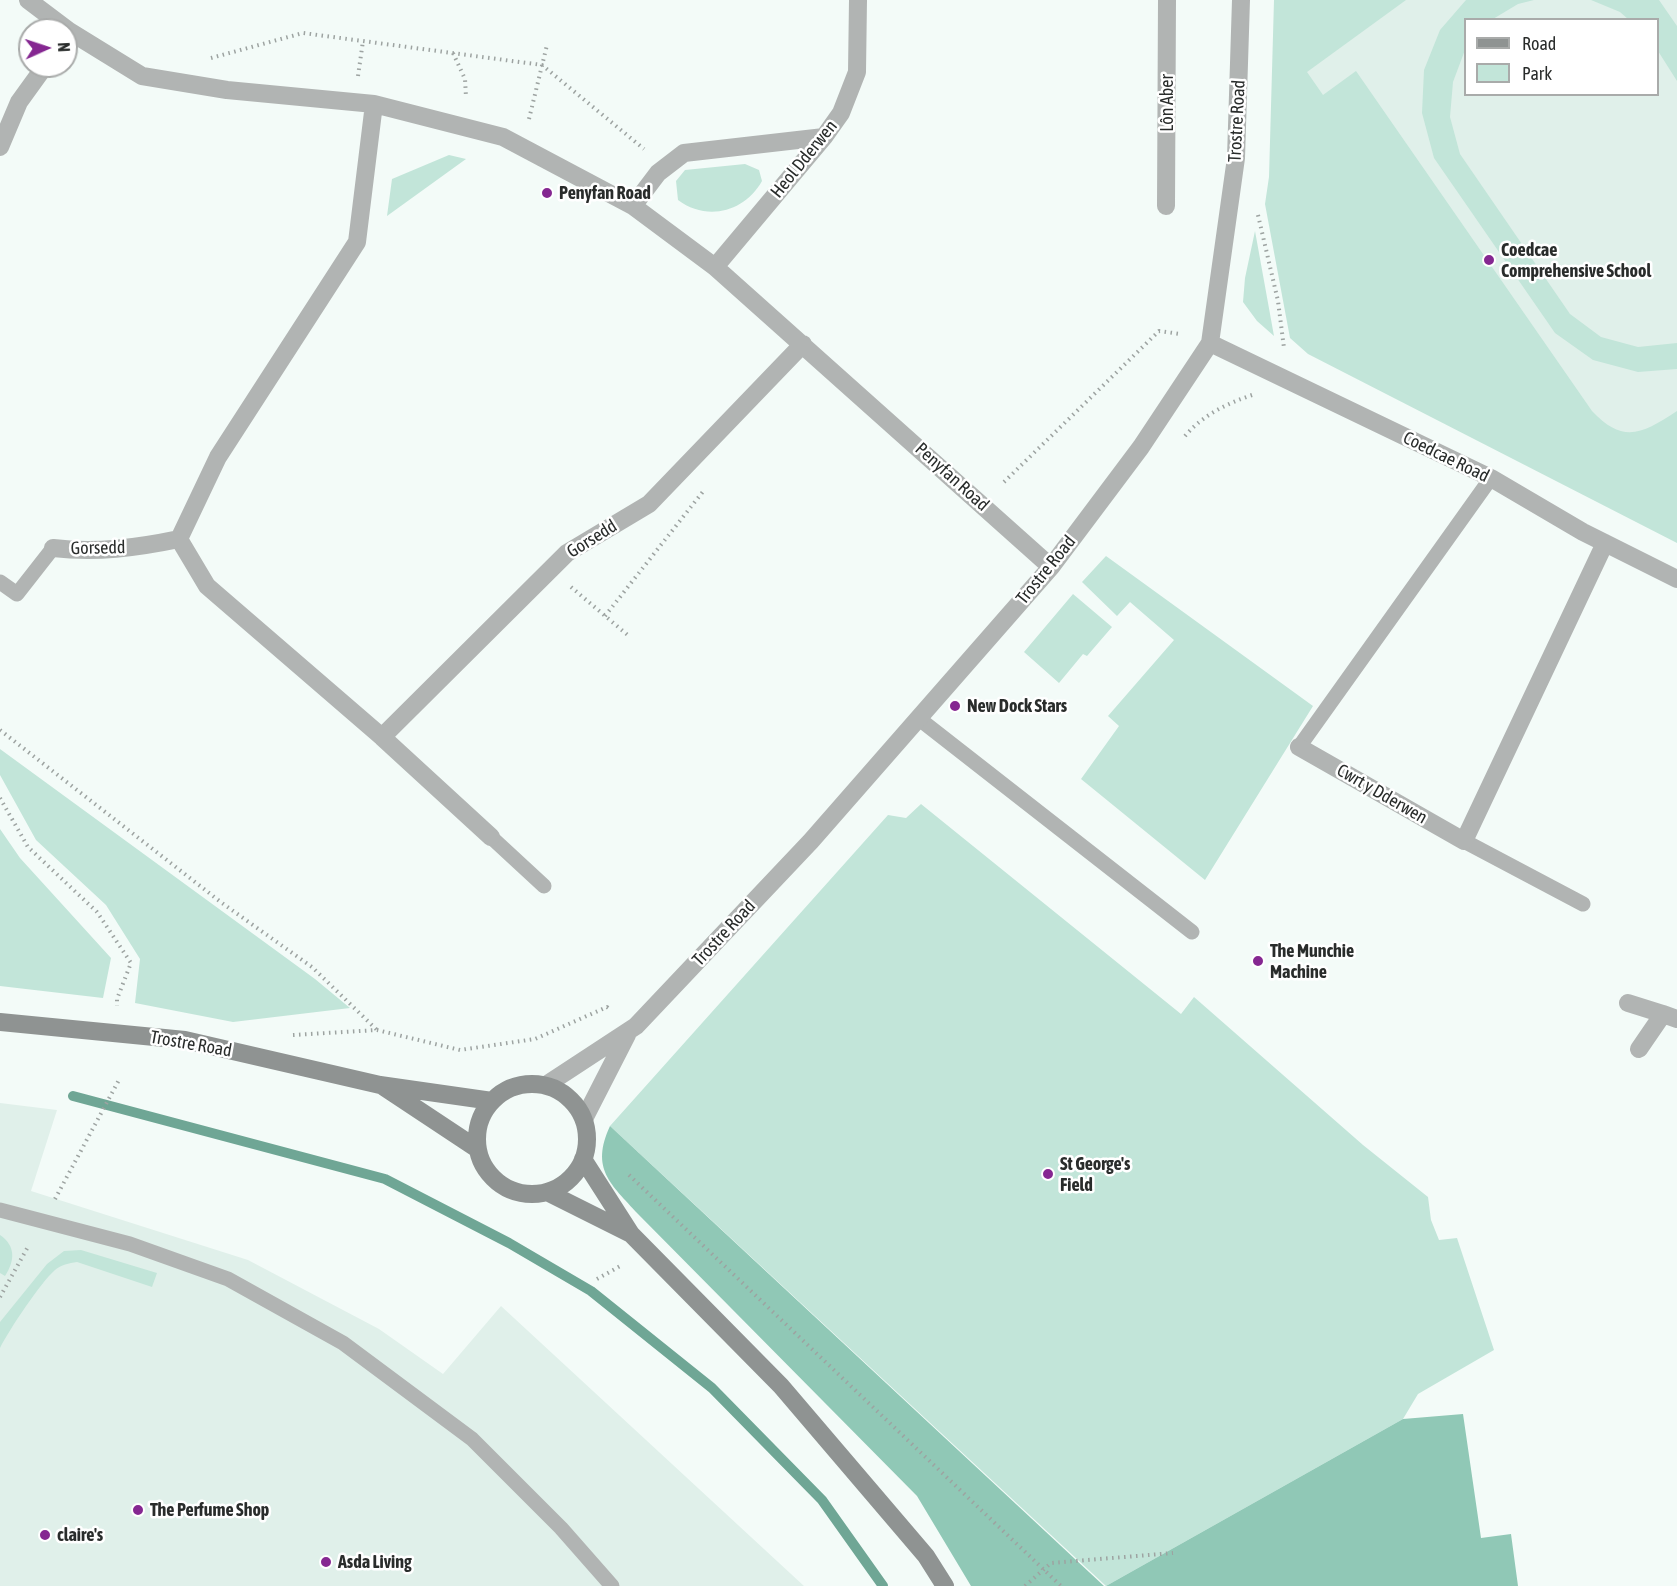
<!DOCTYPE html>
<html>
<head>
<meta charset="utf-8">
<style>
	body { margin:0 }
	#map { position:relative; width:1677px; height:1586px; overflow:hidden; background:#f3fbf8; font-family:"Asap Condensed",sans-serif }
	canvas { display:block }
	.legend { position:absolute; left:1464px; top:18px; width:195px; height:78px; box-sizing:border-box; background:#fff; border:2px solid #a9abaa; margin:0; padding:8px 10px; list-style:none; font-size:18px; color:#292c2b }
	.legend li { display:flex; align-items:center; gap:12px; height:30px }
	.legend b { width:30px; border:2px solid #a9abaa }
	.north { position:absolute; left:18px; top:18px; width:60px; height:60px; box-sizing:border-box; background:#fff; border:2px solid #a9abaa; border-radius:50%; rotate:87deg; font-size:16px; font-weight:700; line-height:24px; text-align:center; color:#292c2b }
	.north::after { content:''; display:block; margin:auto; width:21px; height:27px; background:#852791; clip-path:polygon(50% 0,100% 100%,50% 72%,0 100%) }
</style>
</head>
<body>
<div id="map">
<canvas width="1677" height="1586"></canvas>
<ul class="legend">
<li><b style="height:8px;background:#8f9392"></b>Road</li>
<li><b style="height:16px;background:#c2e5d9"></b>Park</li>
</ul>
<div class="north">N</div>
</div>
<script>
const ctx = document.querySelector('canvas').getContext('2d');
ctx.lineJoin = 'round';
function fillPath(path, color) { ctx.fillStyle = color; ctx.fill(path, 'evenodd'); }
function trace(path, color, width, dash) { ctx.strokeStyle = color; ctx.lineWidth = width; ctx.lineCap = dash ? 'butt' : 'round'; ctx.setLineDash(dash || []); ctx.stroke(path); }
function drawText(font, color, halo, rows, align = 'center') {
  ctx.font = font + ' "Asap Condensed",sans-serif'; ctx.lineWidth = 5; ctx.setLineDash([]); ctx.textBaseline = 'middle'; ctx.strokeStyle = halo; ctx.fillStyle = color; for (const [text, x, y, turn = 0] of rows) {
    ctx.save(); ctx.translate(x, y); ctx.rotate((+turn || 0) * Math.PI / 180); ctx.textAlign = isNaN(turn) ? turn : align; if (halo) ctx.strokeText(text, 0, 0); ctx.fillText(text, 0, 0); ctx.restore();
  }
}
const built = new Path2D(`
	M1290,0h387v520l-340,-177zM1466,20h192v74h-192z
	M0,1103l57,7 -26,81 217,69 131,69 64,45 58,-68 303,280h-804z`);
const green = new Path2D(`
	M1274,0h132l-99,72 16,23 33,-24 236,340c32,34 51,22 85,0v132l-369,-189 -18,-16 -25,-134 4,-27z
	M1466,0h68l-16,4 -25,15 -27,1 -1,30 -12,32 -3,35 10,37 110,160 31,23 37,10 39,-4v26l-39,3 -45,-12 -38,-27 -121,-175 -12,-45 2,-43 16,-40z
	M1591,0h68l18,26v55l-19,-30v-31l-30,-1 -8,-7z
	M449,155l17,4 -79,57 5,-37z
	M745,164l14,6 3,11c-18,32 -56,40 -84,19l-2,-19 9,-11z
	M1255,231l19,105 -17,-15 -14,-19 2,-24z
	M1106,556l207,150 -108,174 -124,-101 38,-53 -11,-10 66,-76 -44,-38 -13,14 -35,-34z
	M1073,594l39,33 -25,29 -4,-2 -24,29 -35,-31z
	M0,749l315,230 35,29 -117,14 -98,-19 5,-44 -34,-54 -70,-65 -36,-65z
	M921,804l260,210 13,-17 169,148 65,52 3,23 8,20 18,-2 37,112 -76,44 -15,25 -297,167 -496,-460 278,-311 18,3z
	M0,829l20,29 91,100 -8,40 -103,-12z
	M0,1235c16,11 15,26 5,41l-5,-3z
	M81,1250l76,23 -5,14 -75,-25c-8,1 -16,3 -22,8 -14,12 -46,60 -55,78v-26l47,-58 17,-13z`);
const forest = new Path2D(`
	M610,1126l494,460h-133l-54,-90 -279,-282c-27,-30 -48,-45 -28,-88z
	M1463,1414l18,124 30,-4 7,52h-412l297,-167z`);
const stream = new Path2D(`
	M73,1096l312,83 124,64 82,48 121,97 110,112 61,86`);
const path = new Path2D(`
	M453,53l12,26 1,18
	M211,58l92,-25 239,32 102,84
	M358,76l5,-35
	M529,119l18,-74
	M1258,215l20,86 6,47
	M1185,436c18,-21 41,-32 67,-41
	M1004,482l155,-151 21,3
	M571,587l59,50
	M605,616l100,-127
	M0,730l222,173 90,64 65,63
	M0,798l28,49 69,65 34,51 -14,36v7
	M293,1035l84,-5 83,20 75,-11 72,-32 4,3
	M629,1175l432,411
	M55,1199l65,-121
	M597,1279l25,-14
	M0,1297l29,-52
	M1025,1586l26,-23 122,-10`);
const lane = new Path2D(`
	M0,582l17,12 36,-46
	M918,718l274,214
	M1299,747l192,-269
	M491,837l53,49
	M1464,841l119,63
	M0,1210l130,34 98,35 115,64 129,96 89,89 51,58`);
const street = new Path2D(`
	M28,0l41,31 73,45 85,14 147,14 129,33 130,69 82,61 336,300
	M374,104l-17,138 -139,215 -39,82 28,47 175,151 109,100
	M0,147l19,-45 26,-36
	M633,206l25,-33 26,-20 140,-16
	M1166,206l1,-206
	M715,267l109,-130 17,-24 16,-41 1,-72
	M1210,343l281,135 92,54 94,47
	M53,548c43,5 83,0 126,-9
	M382,737l185,-184 82,-49 154,-160
	M1299,747l165,94 141,-298
	M1628,1003l35,11
	M1639,1049l24,-35 14,5
	M546,1085l90,-59 175,-185 240,-274 90,-120 69,-104 26,-185 5,-158
	M584,1119l43,-84`);
const secondary = new Path2D(`
	M0,1022l185,18 195,45 112,16
	M477 1139a55 55 0 1 1 110 0a55 55 0 1 1-110 0Z
	M384,1087l92,61
	M583,1159l48,75 150,152 145,170 19,30
	M547,1192l82,41`);
const markers = [
	[547,193,6,"#852791"],
	[1489,260,6,"#852791"],
	[955,706,6,"#852791"],
	[1258,961,6,"#852791"],
	[1048,1174,6,"#852791"],
	[138,1510,6,"#852791"],
	[45,1535,6,"#852791"],
	[326,1562,6,"#852791"]
];
const streetNames = [
	["Lôn Aber",1167,103,-90],
	["Trostre Road",1237,121,-87],
	["Heol Dderwen",804,159,-51],
	["Coedcae Road",1446,457,26],
	["Penyfan Road",952,477,42],
	["Gorsedd",592,539,-32],
	["Gorsedd",98,548,-1],
	["Trostre Road",1046,570,-51],
	["Cwrt y Dderwen",1382,794,30],
	["Trostre Road",724,933,-47],
	["Trostre Road",191,1044,10]
];
const poiNames = [
	["Penyfan Road",559,193],
	["Coedcae",1501,250],
	["Comprehensive School",1501,271],
	["New Dock Stars",967,706],
	["The Munchie",1270,951],
	["Machine",1270,972],
	["St George's",1060,1164],
	["Field",1060,1185],
	["The Perfume Shop",150,1510],
	["claire's",57,1535],
	["Asda Living",338,1562]
];
fillPath(built, '#e0f0ea');
fillPath(green, '#c2e5d9');
fillPath(forest, '#90c8b6');
trace(stream, '#6fa695', 10);
trace(path, '#9da3a1', 4, [1.5, 4.5]);
trace(lane, '#b1b4b3', 15);
trace(street, '#b1b4b3', 18);
trace(secondary, '#8f9392', 18);
for (const [x, y, r, color] of markers) { const dot = new Path2D(); dot.arc(x, y, r, 0, 2 * Math.PI); ctx.fillStyle = color; ctx.fill(dot); trace(dot, '#fff', 2); }
drawText('18px', '#292c2b', '#fff', streetNames);
drawText('bold 18px', '#292c2b', '#fff', poiNames, 'left');
</script>
</body>
</html>
